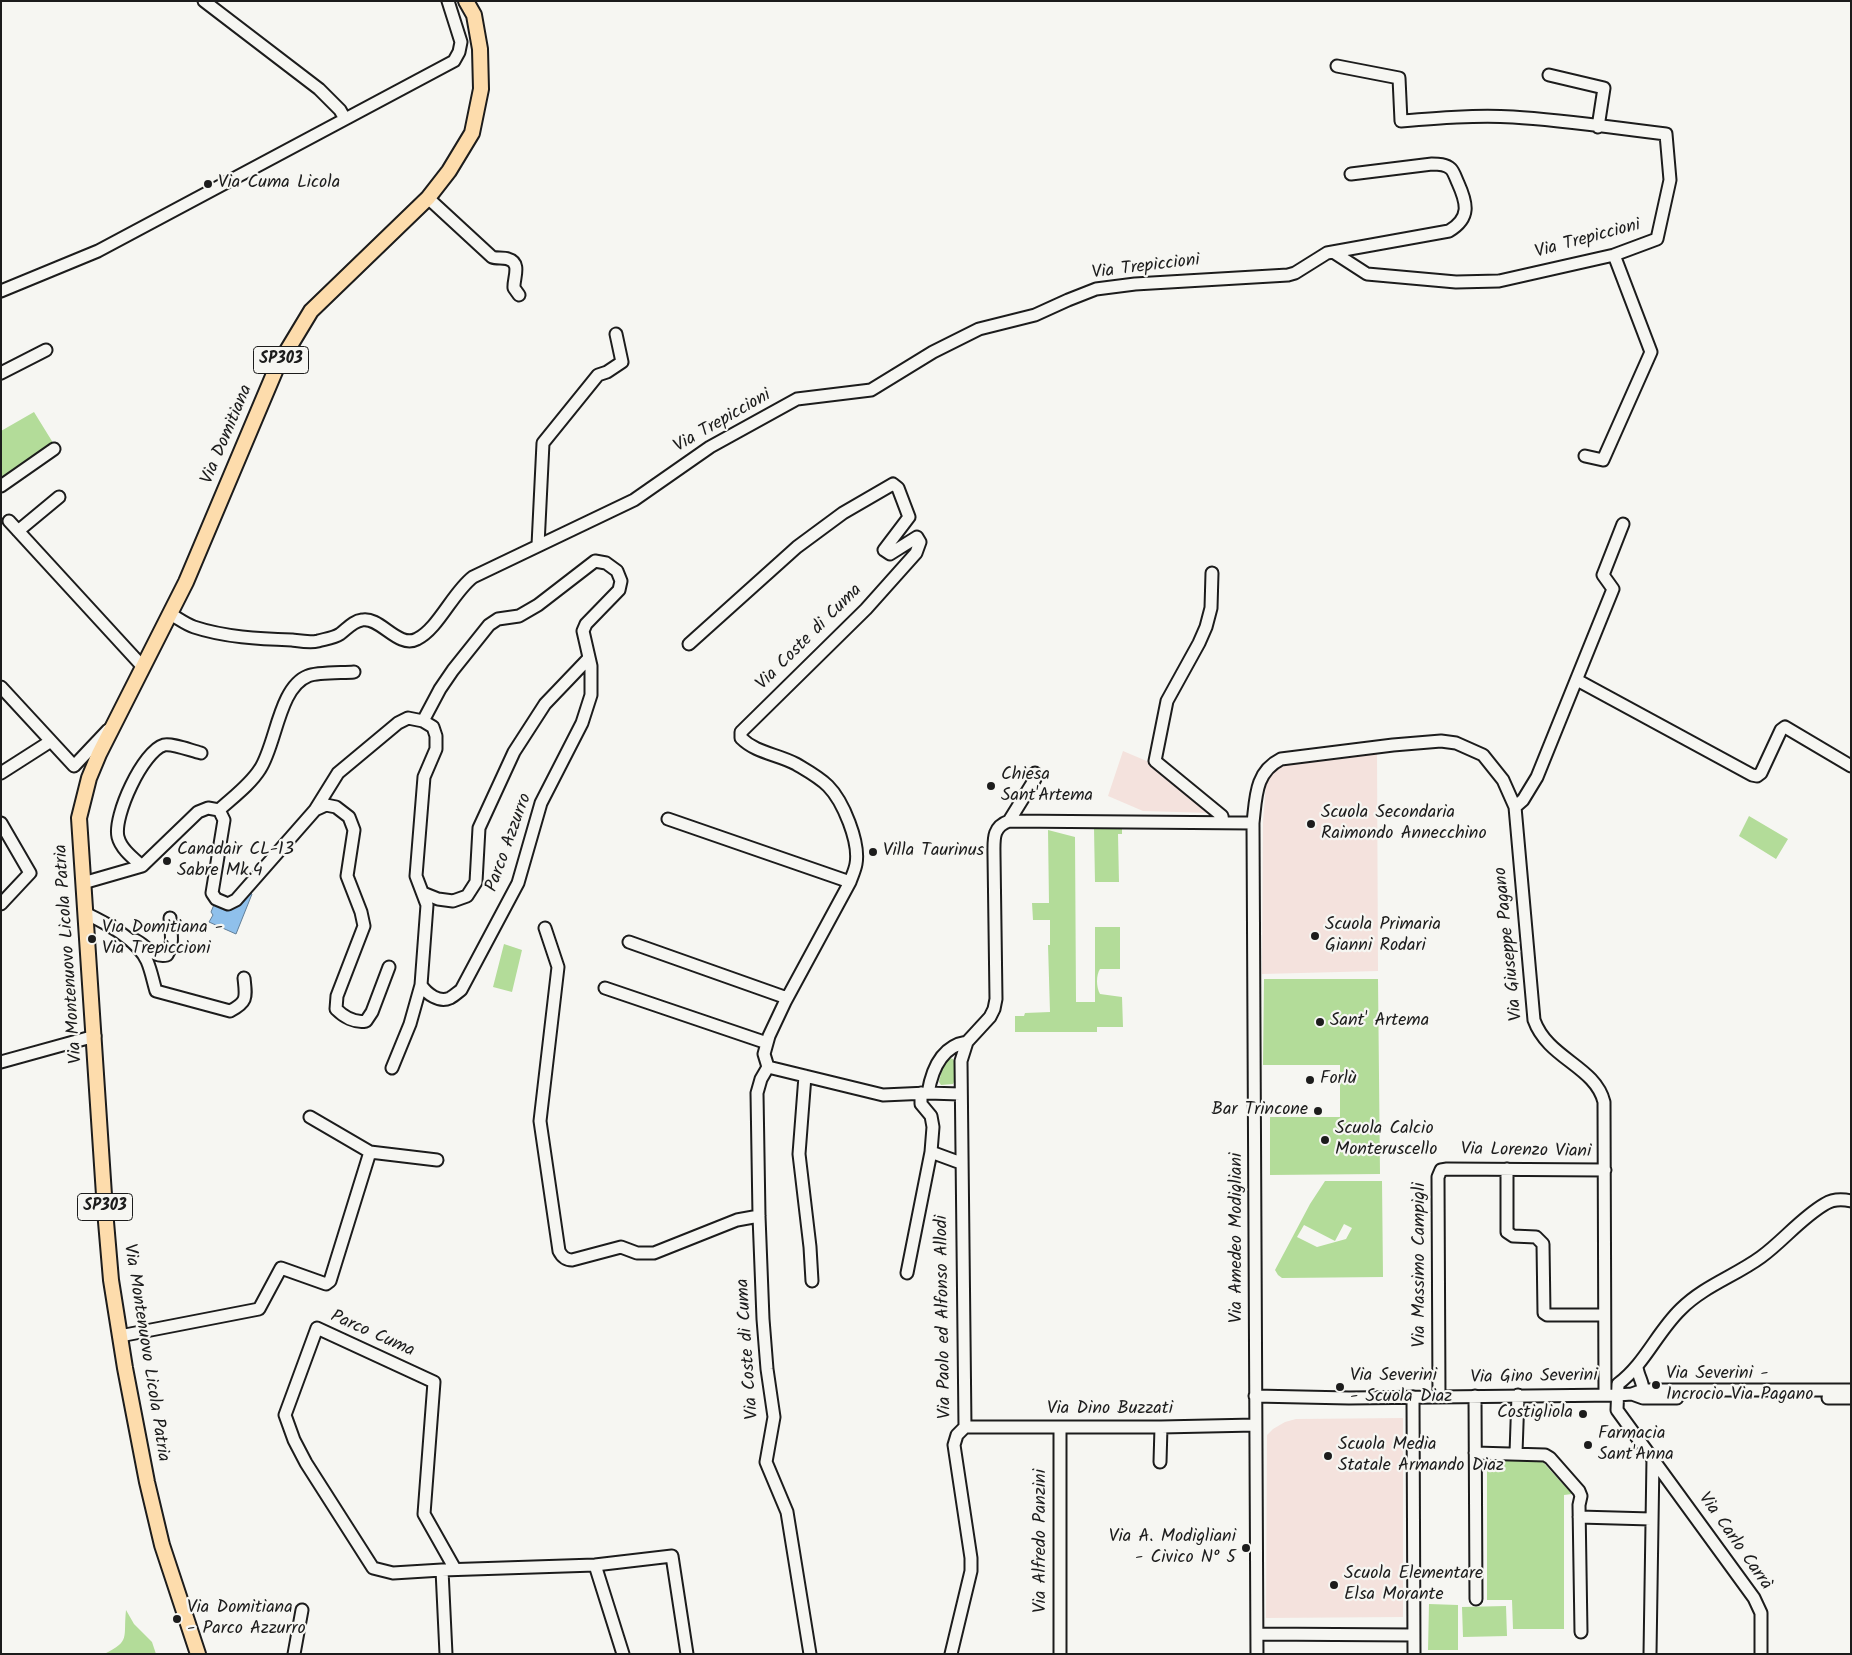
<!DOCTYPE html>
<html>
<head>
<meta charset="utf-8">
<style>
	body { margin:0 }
	#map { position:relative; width:1852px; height:1655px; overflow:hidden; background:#f6f6f2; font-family:Kalam,sans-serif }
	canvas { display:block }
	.frame { position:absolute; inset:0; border:2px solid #1c1c1c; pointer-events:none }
</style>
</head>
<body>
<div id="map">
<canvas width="1852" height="1655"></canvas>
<div class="frame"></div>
</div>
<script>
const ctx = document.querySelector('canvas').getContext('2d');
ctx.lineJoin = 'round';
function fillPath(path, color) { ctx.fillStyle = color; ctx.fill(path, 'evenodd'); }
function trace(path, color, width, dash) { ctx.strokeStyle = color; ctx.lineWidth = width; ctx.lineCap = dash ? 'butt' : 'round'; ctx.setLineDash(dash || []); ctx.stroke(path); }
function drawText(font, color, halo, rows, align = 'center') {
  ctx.font = font + ' Kalam,sans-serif'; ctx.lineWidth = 4.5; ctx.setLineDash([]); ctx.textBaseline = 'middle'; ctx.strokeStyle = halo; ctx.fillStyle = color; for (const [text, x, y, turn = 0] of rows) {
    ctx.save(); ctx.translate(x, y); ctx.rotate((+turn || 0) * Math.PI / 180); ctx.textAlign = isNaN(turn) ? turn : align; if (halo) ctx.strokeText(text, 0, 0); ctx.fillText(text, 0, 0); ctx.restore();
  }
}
const built = new Path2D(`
	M1123,751l26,11 61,48v3l-67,-2 -35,-15z
	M1377,752l1,219 -116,3 1,-152 3,-40 5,-10 9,-10z
	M1403,1418v199l-137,1 1,-183 6,-6 12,-7 11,-3z`);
const green = new Path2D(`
	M34,412l21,34 -54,37v-52z
	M1749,816l39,23 -12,20 -37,-23z
	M1094,828h28v6h-4l1,48h-24z
	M1048,830l27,7 1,165h19v-75h25v42h-20c-4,6 -4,18 0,25l22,3 1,30h-26v5h-82v-16h9l1,-3 25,-1 -2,-67h2v-25h-17l-1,-17h17z
	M504,944l18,6 -10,42 -19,-5z
	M1264,979h114l2,195 -110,1v-58h70v-52h-77z
	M950,1058l3,1c4,6 4,19 0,25l-12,1 -2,-3c2,-8 4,-20 11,-24z
	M1325,1181h57l1,96 -101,1 -4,-3 -3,-5 35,-66zM1344,1224l8,4 -6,11 -29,8 -20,-10 7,-12 31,16z
	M1487,1460h54l31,34 -8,1v134h-51l-1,-29h-25z
	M1429,1604l29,1v45h-30z
	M1506,1606l1,30 -44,1 -1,-30z
	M126,1610l8,14 18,18 4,12h-52c27,-13 19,-16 22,-44z`);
const water = new Path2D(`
	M248,891l4,3 -16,40 -27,-12 4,-7 -2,-3 4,-10 15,6 7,-2z`);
const minor = new Path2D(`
	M204,1l115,88 21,21 5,9
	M1549,75l55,13 -6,39
	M428,198l64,59c5,2 11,0 16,2 14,4 5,20 6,29l5,7
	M1333,252l34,22 89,8 43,-1 115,-26 43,-16 13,-59 -4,-46c-51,-6 -102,-14 -153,-17 -38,-2 -75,1 -112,4l-2,-43 -62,-12
	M1,291l97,-40 356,-190 5,-9 2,-10 -13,-41
	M1,373l45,-23
	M1585,456l18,4 48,-108 -37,-97
	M1,486l53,-37
	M9,521l134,146
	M18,531l41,-34
	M538,545l5,-102 55,-68 9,-3 15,-10 -6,-28
	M1212,573l-1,35 -5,19 -7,16 -32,58 -12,60 67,55 1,6
	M170,614c8,4 15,10 24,13 30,10 65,12 98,13 8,1 18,3 26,1 7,-2 16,-3 22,-7 7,-5 13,-13 22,-14 18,-4 36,29 55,19 21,-10 36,-47 56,-62l161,-77 76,-53 87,-48 74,-9 62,-38 46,-23 56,-14 33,-15 28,-11 39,-5 153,-9 7,-2 32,-20 122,-22c22,-13 18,-28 9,-48 -2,-4 -4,-11 -7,-14 -5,-5 -13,-5 -19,-5l-81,10
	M689,644l108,-97 46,-34 50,-29 5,4 11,29 -25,33 6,4 27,-17 3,5 -4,11 -50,56 -125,123v6c15,15 36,16 55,26 10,6 23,13 32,22 15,15 32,56 28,78 -1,6 -4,12 -6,18l-65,120 -16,34 -5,18 4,13 -7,12 -4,14 2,123 4,103 4,50 7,48 -8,45 21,50 23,142
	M1577,680l175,95 5,1 4,-3 20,-43 4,-3 66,39
	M1,687l73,79 34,-36
	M1,773l50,-32
	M1515,807l8,-7 14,-23 76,-188 -10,-14 20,-51
	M219,810c13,-12 31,-25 41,-41 16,-24 19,-82 48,-93 9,-4 35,-3 46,-4
	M315,810l11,-5 10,2 13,10 5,13 -7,46 14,36 3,14 -27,70 -1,13c8,8 19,14 30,12l6,-9 17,-45
	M668,819l182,63
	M1009,821l26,-42v-6
	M1,823l29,50 -29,31
	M142,866c-9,-8 -21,-17 -24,-29 -5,-21 25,-86 46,-92 8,-2 28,6 37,8
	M83,883l59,-17 56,-54 10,-4 11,2 5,10 -12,73 4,6 12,5 8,-4 79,-90 23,-37 60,-50 10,-5 15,3 10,6 3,9v13l-12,28 -8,99 11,29 -6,80c6,9 18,18 29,13 4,-2 8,-6 11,-8l57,-107 23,-80 41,-80 9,-28v-29l-8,-35 3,-7 33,-34 2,-9 -4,-10 -11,-8 -11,-2 -57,44 -19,11 -21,3 -9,6 -36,45 -13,19 -17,32
	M423,893l15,6 15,2 14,-5 9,-14 3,-54 35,-76 31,-48 44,-46
	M85,913c21,10 52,26 62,48 4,9 6,20 9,30l74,20c18,-9 16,-14 14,-33
	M545,928l13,39 -18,154 19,130c3,6 7,9 13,9l49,-13 16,6h17l83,-33 22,-4
	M135,940c12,6 18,18 32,15 7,-11 4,-23 3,-37
	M629,942l158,56
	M605,988l162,55
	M1,1062l94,-26
	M768,1067l115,28 45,-2 32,1
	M392,1068l18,-44 11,-39
	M805,1076l-6,78 11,93 2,34
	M928,1093c4,-24 14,-47 39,-51
	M310,1117l60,35 67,8
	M931,1152l30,11
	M1507,1169v63l6,4 23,1 7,7 1,69 3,2h57
	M907,1273l24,-121 2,-25 -2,-11 -10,-12v-11
	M120,1336l139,-27 22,-41 45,16 4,-3 40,-129
	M1637,1367c1,9 6,15 6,23
	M1632,1394l11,4h34
	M1255,1396l94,2 268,-3 15,-1 11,-4h208
	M1475,1396l1,203
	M1413,1397l1,257
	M1439,1397l-1,-220 3,-7 6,-1 158,1
	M1828,1398h23
	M965,1427h196l94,-2
	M1475,1453l70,2 5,3 29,33 2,5 -2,9 2,127
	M1516,1453l2,-58
	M1160,1462l1,-35
	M1579,1517l72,2
	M595,1565l28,89
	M442,1570l-49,3 -20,-5 -67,-105 -12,-23 -9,-25 32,-87 117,54 -10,132 31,55
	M1257,1634l157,1
	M294,1654l8,-44
	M446,1654l-4,-84 153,-5 77,-9 15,98
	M951,1654l20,-83v-13l-17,-113 3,-10 8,-8 -4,-366 6,-19 23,-25 4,-8 2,-10 -2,-144c0,-15 -2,-28 15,-34l244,2
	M1060,1654v-226
	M1257,1654l-4,-831c3,-26 2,-51 28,-64l112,-14 48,-4 15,2 27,12 20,25 12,27 19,213c14,39 61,46 70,82l1,293
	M1650,1654l3,-196
	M1761,1654v-41l-7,-15 -137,-188 1,-26c27,-20 39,-52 63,-75 23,-23 54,-33 80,-52 22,-16 40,-39 64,-53 8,-5 17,-5 26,-3`);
const major = new Path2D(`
	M198,1654l-36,-109 -15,-63 -22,-114 -14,-88 -6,-70 -26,-392 10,-40 10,-24 87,-172 90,-213 35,-58 117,-113 21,-27 23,-38 9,-44 -1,-40 -6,-34 -8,-14`);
const markers = [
	[208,184,5,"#1c1c1c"],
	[991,786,5,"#1c1c1c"],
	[1311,824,5,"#1c1c1c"],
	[873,852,5,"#1c1c1c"],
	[167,861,5,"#1c1c1c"],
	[1315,936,5,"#1c1c1c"],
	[92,939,5,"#1c1c1c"],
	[1320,1022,5,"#1c1c1c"],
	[1310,1080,5,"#1c1c1c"],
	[1318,1111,5,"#1c1c1c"],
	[1325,1140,5,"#1c1c1c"],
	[1656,1385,5,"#1c1c1c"],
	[1340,1387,5,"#1c1c1c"],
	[1583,1414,5,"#1c1c1c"],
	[1588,1445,5,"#1c1c1c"],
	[1328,1456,5,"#1c1c1c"],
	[1246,1548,5,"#1c1c1c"],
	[1334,1585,5,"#1c1c1c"],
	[177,1619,5,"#1c1c1c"]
];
const shields = [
	[281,360,55],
	[105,1207,55]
];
const shieldNames = [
	["SP303",281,360],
	["SP303",105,1207]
];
const poiNames = [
	["Via Cuma Licola",218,184],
	["Chiesa",1001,776],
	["Sant'Artema",1001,797],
	["Scuola Secondaria",1321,814],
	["Raimondo Annecchino",1321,835],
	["Canadair CL-13",177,851],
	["Sabre Mk.4",177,872],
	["Villa Taurinus",883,852],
	["Scuola Primaria",1325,926],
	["Gianni Rodari",1325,947],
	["Via Domitiana -",102,929],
	["Via Trepiccioni",102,950],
	["Sant' Artema",1330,1022],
	["Forlù",1320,1080],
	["Bar Trincone",1308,1111,"right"],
	["Scuola Calcio",1335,1130],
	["Monteruscello",1335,1151],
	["Via Severini -",1666,1375],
	["Incrocio Via Pagano",1666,1396],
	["Via Severini",1350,1377],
	["- Scuola Diaz",1350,1398],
	["Costigliola",1573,1414,"right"],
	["Farmacia",1598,1435],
	["Sant'Anna",1598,1456],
	["Scuola Media",1338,1446],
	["Statale Armando Diaz",1338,1467],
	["Via A. Modigliani",1236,1538,"right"],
	["- Civico N° 5",1236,1559,"right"],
	["Scuola Elementare",1344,1575],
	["Elsa Morante",1344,1596],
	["Via Domitiana",187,1609],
	["- Parco Azzurro",187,1630]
];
const streetNames = [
	["Via Trepiccioni",1588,240,-15],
	["Via Trepiccioni",1146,268,-7],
	["Via Trepiccioni",723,422,-30],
	["Via Domitiana",228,435,-67],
	["Via Coste di Cuma",810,638,-45],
	["Parco Azzurro",510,843,-70],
	["Via Giuseppe Pagano",1510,944,-96],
	["Via Montenuovo Licola Patria",70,954,-94],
	["Via Lorenzo Viani",1526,1152,1],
	["Via Amedeo Modigliani",1238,1238,-90],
	["Via Massimo Campigli",1421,1265,-90],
	["Via Paolo ed Alfonso Allodi",945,1317,-91],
	["Parco Cuma",372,1335,24],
	["Via Coste di Cuma",749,1349,-94],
	["Via Montenuovo Licola Patria",145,1353,81],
	["Via Gino Severini",1534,1378,-1],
	["Via Dino Buzzati",1110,1410],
	["Via Alfredo Panzini",1042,1541,-90],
	["Via Carlo Carrà",1734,1542,55]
];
fillPath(built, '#f4e2dd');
fillPath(green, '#b3dc99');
fillPath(water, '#8fc0eb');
trace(water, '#617e98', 1);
trace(minor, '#1c1c1c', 15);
trace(major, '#1c1c1c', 18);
trace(minor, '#f6f6f2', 11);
trace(major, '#fddcac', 14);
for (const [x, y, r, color] of markers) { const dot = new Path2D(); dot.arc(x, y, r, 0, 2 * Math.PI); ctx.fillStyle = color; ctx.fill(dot); trace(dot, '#f6f6f2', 2); }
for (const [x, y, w] of shields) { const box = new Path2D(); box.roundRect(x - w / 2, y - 13.5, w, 27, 4); ctx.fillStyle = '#f6f6f2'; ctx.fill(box); trace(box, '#1c1c1c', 1); }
drawText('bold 16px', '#1c1c1c', null, shieldNames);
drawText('18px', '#1c1c1c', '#f6f6f2', poiNames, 'left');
drawText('18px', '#1c1c1c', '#f6f6f2', streetNames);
</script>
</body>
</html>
